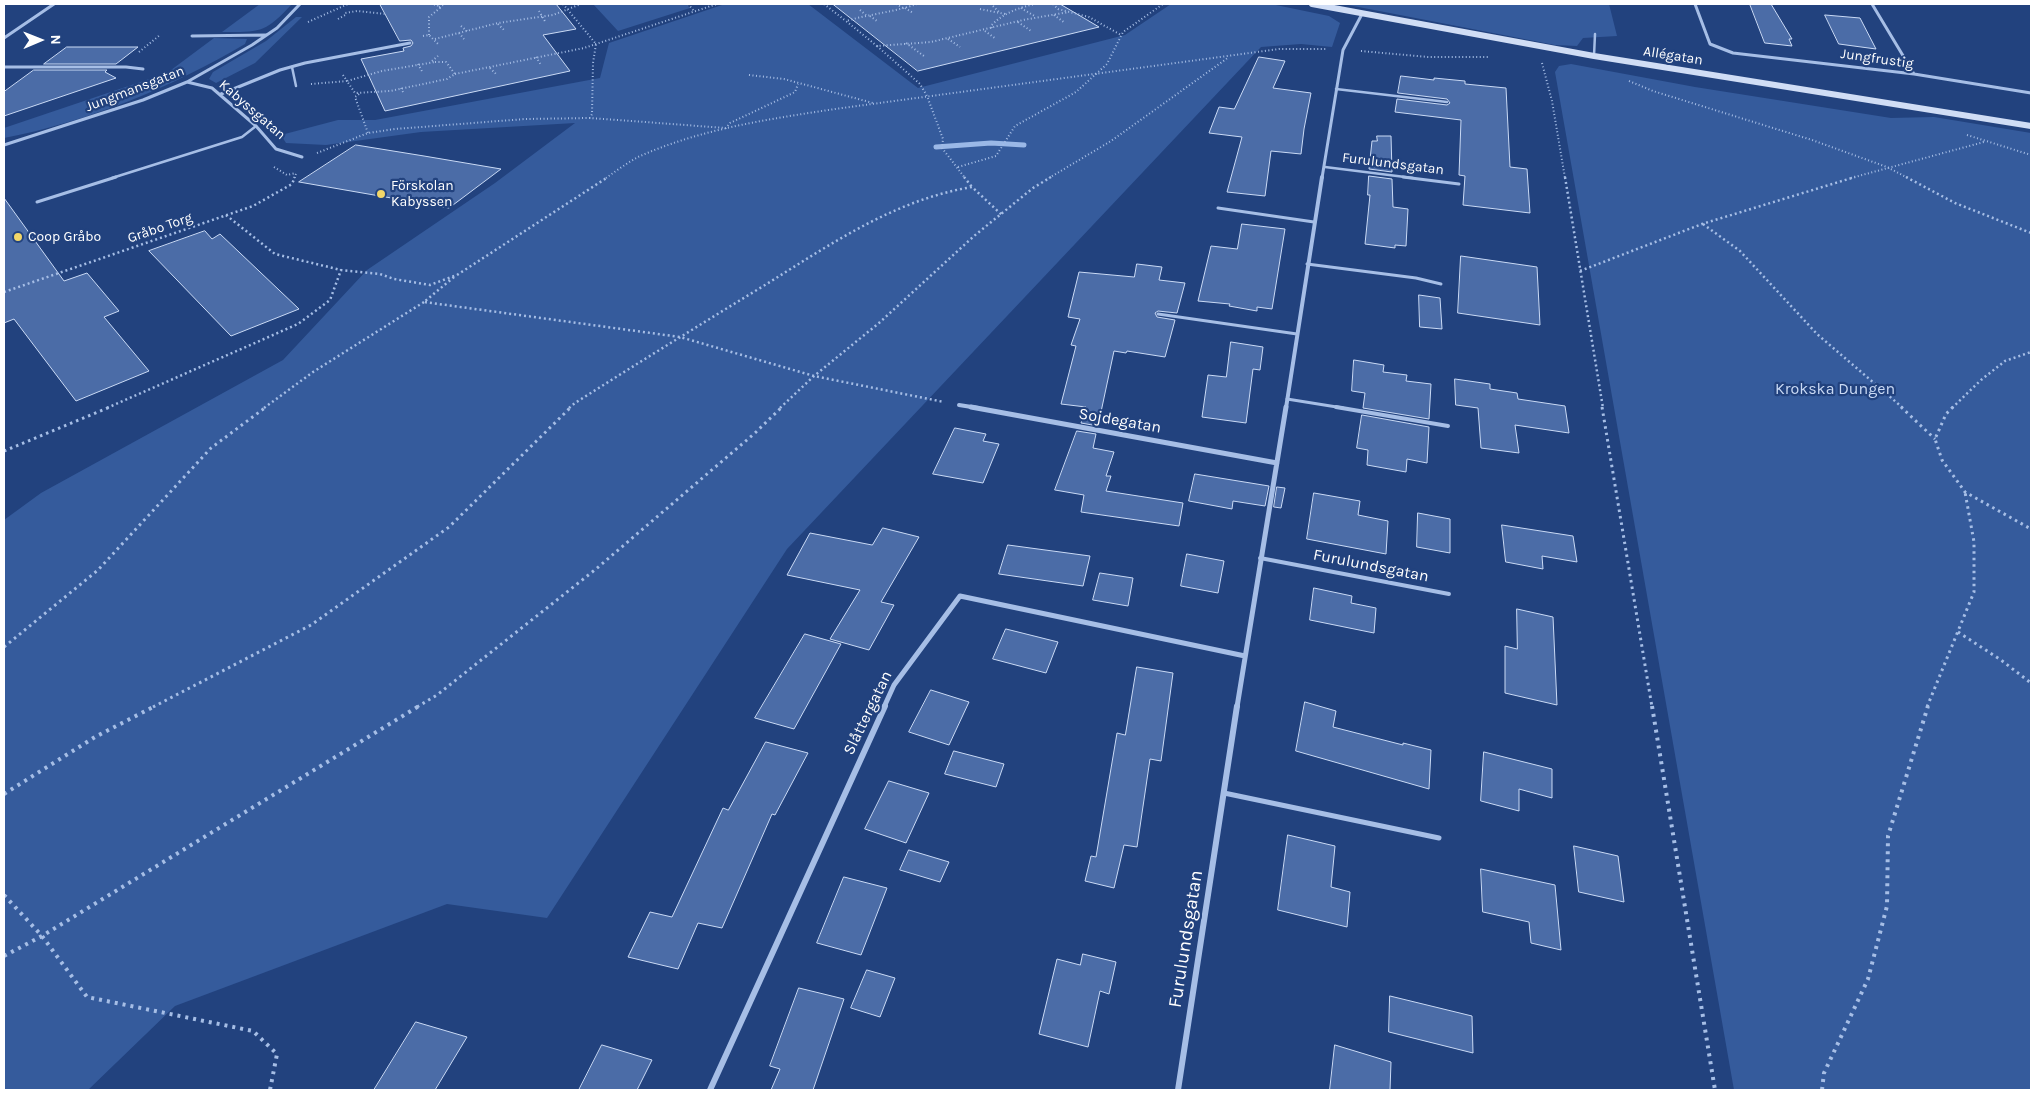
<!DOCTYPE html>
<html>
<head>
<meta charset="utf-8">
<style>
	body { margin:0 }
	#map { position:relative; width:2035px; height:1094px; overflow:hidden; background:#22427e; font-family:Karla,sans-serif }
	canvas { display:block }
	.frame { position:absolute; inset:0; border:5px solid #fff; pointer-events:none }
	.north { position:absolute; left:15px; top:15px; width:50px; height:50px; -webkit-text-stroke:4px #22427e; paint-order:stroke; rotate:89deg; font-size:14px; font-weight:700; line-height:20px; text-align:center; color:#fff }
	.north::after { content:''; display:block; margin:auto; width:18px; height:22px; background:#fff; clip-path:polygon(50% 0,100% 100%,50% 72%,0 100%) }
</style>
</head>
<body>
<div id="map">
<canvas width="2035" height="1094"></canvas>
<div class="frame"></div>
<div class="north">N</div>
</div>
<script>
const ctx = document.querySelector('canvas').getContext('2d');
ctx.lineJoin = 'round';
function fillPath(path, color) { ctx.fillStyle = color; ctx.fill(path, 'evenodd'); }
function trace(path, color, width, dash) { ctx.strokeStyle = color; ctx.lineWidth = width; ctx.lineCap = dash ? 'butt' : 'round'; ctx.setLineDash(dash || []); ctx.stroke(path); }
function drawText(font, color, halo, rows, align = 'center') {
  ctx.font = font + ' Karla,sans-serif'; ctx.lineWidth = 4.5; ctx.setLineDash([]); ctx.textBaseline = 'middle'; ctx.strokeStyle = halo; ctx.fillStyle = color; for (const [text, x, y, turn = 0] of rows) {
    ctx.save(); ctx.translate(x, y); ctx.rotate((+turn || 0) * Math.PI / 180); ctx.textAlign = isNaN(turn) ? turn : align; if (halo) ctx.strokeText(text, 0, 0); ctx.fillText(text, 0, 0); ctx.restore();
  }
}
const green = new Path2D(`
	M260,4h32c-27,29 -31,28 -70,28z
	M593,4h93l4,4 -72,23z
	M808,4l110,84 207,-53 46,-31h100l58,12 11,7 -8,24 -31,-3 -40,3 -474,502 -240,369 -100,-14 -272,102 -87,84h-84v-570l37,-27 242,-133 84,-90 128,-87 80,-60 -154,9 -95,13 -40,-2 -5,-8 57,-15h37l225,-42 9,-35 113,-38z
	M1343,4h266l8,32 -34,2 -6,8 -22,-1z
	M296,17h6l-47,46 -39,20 -7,-4 4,-7 53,-31z
	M214,38l33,1 -2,5c-73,43 -157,78 -241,94v-10l163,-55z
	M1571,64l124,23 196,31 43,-1 97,16v957h-297l-179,-1018 4,-6z`);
const stream = new Path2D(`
	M936,147l55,-4 33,2`);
const building = new Path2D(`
	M380,4h176l20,25 -33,6 27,36 -185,40 -24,-52 43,-8 -1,-3 8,-2 2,-3 -2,-3 -11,1z
	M833,4h227l39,23 -181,44z
	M1750,4h21l21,35h-3l3,7 -27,-3z
	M1825,15l35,3 16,31 -37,-5z
	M67,47h71l-22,17h-72z
	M1259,57l26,4 -12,27 38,5 -7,36 -3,25 -30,-3 -6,45 -38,-4 15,-55 -33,-4 10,-26 15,2z
	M34,70h73l-2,2 11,6 -112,38v-24z
	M1401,76l33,4v-2l31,3v3l41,4 4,79 17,2 3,44 -67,-8 2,-29 -6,-1 2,-55 -66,-8 2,-13 50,6 3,-2 -3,-4 -49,-6z
	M1377,136h14l1,36 -23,-3 3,-28h5z
	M356,145l68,11 77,13 -52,39 -150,-26z
	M1369,176l23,3 1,28 15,2 -2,37 -11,-1v3l-30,-4 5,-49h-2z
	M4,198l60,83 23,-8 32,38 -15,6 45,54 -73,30 -62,-82 -10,4z
	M1242,224l43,5 -13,80 -15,-2v4l-28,-5 1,-2 -32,-3 13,-55 26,3z
	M205,231l7,8 8,-5 79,75 -68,27 -82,-85z
	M1461,256l76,11 3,58 -82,-12z
	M1137,264l25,3 -3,13 26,3 -8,30 -19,-2 -3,2 2,4 18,3 -10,37 -38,-6 -1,2 -12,-2 -16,75 -17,-3 5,-16 -25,-3 15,-58 -5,-1 9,-26 -12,-2 11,-45 55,5z
	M1419,295l21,3 2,31 -22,-2z
	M1231,342l32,5 -3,23 -7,-1 -7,54 -44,-6 6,-42 18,2z
	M1354,360l30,5 -1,7 24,3 -1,6 25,3 -2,35 -66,-11 2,-15 -13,-2z
	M1455,379l35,5v5l27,4 1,6 47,7 4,27 -54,-8 4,28 -38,-5 -3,-40 -22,-3z
	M1362,415l67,12 -2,36 -20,-4 -1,13 -39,-7 1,-15 -11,-2z
	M955,428l31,6 -3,7 16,3 -16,39 -50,-9z
	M1077,431l19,3 -3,14 21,4 -8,24h5l-5,15 77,12 -4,23 -98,-14 3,-17 -29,-5z
	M1195,474l74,12 -4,20 -32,-5 -1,8 -43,-8z
	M1277,487l8,1 -4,20 -7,-1z
	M1314,493l46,8 -2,14 30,6 -2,33 -79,-15z
	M1418,513l32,6v34l-33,-6z
	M1502,525l71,11 4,26 -35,-6 1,13 -37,-7z
	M883,528l36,9 -38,65 13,3 -25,45 -39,-11 30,-49 -73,-15 23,-42 62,12z
	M1008,545l82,11 -7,30 -84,-12z
	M1187,554l37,7 -6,32 -37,-7z
	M1100,573l33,5 -5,28 -35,-6z
	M1314,588l38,8 -1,7 25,5 -2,25 -64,-13z
	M1517,609l36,8 4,88 -52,-12v-47l12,3z
	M1006,629l52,13 -12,31 -53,-14z
	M805,634l36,10 -47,85 -39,-11z
	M1137,667l36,6 -12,88 -11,-2 -13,88 -13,-2 -10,43 -29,-7 6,-25 5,1 21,-124 8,2z
	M931,690l38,12 -20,43 -40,-13z
	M1305,702l31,9 -3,16 70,18v-2l28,7 -2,39 -133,-38z
	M766,742l42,11 -33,62 -3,-1 -50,114 -24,-5 -20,46 -50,-12 22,-45 22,5 51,-109 5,2z
	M954,751l50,13 -8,23 -51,-13z
	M1484,752l68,17v29l-33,-9v22l-38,-10z
	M889,781l40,12 -23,50 -41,-14z
	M1288,835l47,11 -4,41 19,5 -3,35 -69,-17z
	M1574,846l44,10 6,46 -45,-10z
	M909,850l40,12 -9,20 -40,-12z
	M1481,869l74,16 6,65 -30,-7 -2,-21 -46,-10z
	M844,877l43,11 -26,67 -44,-12z
	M1083,954l33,8 -7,32 -9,-3 -12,56 -49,-13 18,-75 23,6z
	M867,970l28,8 -15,39 -29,-9z
	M799,988l45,11 -31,91h-42l9,-21 -10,-3z
	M1390,996l82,20 1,37 -84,-21z
	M416,1022l51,15 -32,53h-61z
	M602,1045l50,15 -15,30h-58z
	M1335,1045l56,17 -1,28h-60z`);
const pathFar3 = new Path2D(`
	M563,4l33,40 -3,19 -1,51 -2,4
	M688,4l6,7
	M824,4l22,17
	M896,4l7,4
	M917,4c-23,8 -47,10 -71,17l31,25 54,-4 92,-22 46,-8
	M1053,4l5,5 31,8 32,18
	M993,6l7,7
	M439,7l6,-3
	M905,8l8,5
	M1021,8l15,9
	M980,9l25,5
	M860,10l6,5
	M539,11l7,12
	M1054,15l11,8
	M870,16l7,5
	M338,19l7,-4v-2l12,-2 29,3
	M308,22l40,-18
	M1018,22l13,9
	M498,24l7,7
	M461,26l6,5
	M992,28l-1,-2c12,-13 27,-18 44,-22
	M985,31l11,8
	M459,33l5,6
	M429,35v-18l11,-9 -3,-3 -6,-1
	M423,36l6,-1 9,9
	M435,39l63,-16 55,-8 28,-11
	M948,39l12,8
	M906,43l18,13
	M877,46l43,38 7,12 16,43 -1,9 23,30
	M1361,51l67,6h61
	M139,52l21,-17
	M536,57l5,8
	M432,61l6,-5
	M435,62h11l9,12 -8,5 -57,12 -35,2 -8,-12 35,-10z
	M1542,63l10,38 13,77
	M418,64l5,9
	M490,68l6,6
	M455,74l129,-26 133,-44
	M343,75l4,6
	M749,75l35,4 89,24
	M1629,81l24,10 159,49 75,27 21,11
	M311,84l36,-3
	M401,88l3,6
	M359,94l-4,3 13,36
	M1967,135l64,20
	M317,153l51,-20 27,-4 130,-10 65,-1 136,10 4,-5 65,-31 3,-8
	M274,167l13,8 9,-2
	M958,167l38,-11 19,-30 61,-34 31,-28 16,-32 40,-28
	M294,178l3,-6
	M606,178c10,-7 21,-15 32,-21 62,-28 131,-38 197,-48l444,-60h48
	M1049,178l62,-37 118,-84
	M1851,178l133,-36`);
const pathFar2 = new Path2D(`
	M964,177l8,10
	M1565,177l38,231
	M1906,177l49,26 76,30
	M226,215l49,39 66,16
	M1703,224l37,27 77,83 86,74
	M1580,271l122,-47 153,-47
	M454,277l-30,25 256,35 134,39 130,26
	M4,292l249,-86 39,-22 3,-7
	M107,408l191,-84 32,-24 11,-30 39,4 14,5 36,6 27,-10 151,-98
	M264,408l49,-36 111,-70
	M569,408l6,-5c63,-40 126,-79 190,-118 66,-41 129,-85 207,-98l30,28
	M780,408l34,-32 65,-53 95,-87 59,-48 18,-11
	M1952,408l29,-28 24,-19 26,-9`);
const pathFar1 = new Path2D(`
	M1602,407l50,300
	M1901,407l34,32
	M1953,407l-7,7 -11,25 7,21 23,32 66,37
	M4,451l106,-44
	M1958,632l43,28 30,23
	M4,647l94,-77 113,-122 55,-41
	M153,707l158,-82 138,-98 122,-120
	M417,707l20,-12 159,-126 159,-136 27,-26
	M1927,707l47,-115v-50l-9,-50`);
const path = new Path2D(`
	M1652,706l63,384
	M4,794l91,-57 60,-31
	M4,895l38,41 45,61 166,34 24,23 -7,36
	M4,956l38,-20 377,-230
	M1822,1090l2,-17 44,-94 19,-73 1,-70 40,-130`);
const laneFar3 = new Path2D(`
	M1594,56l1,-22
	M292,67l4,19
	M1336,89l111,13
	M1325,167l88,11
	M112,178l130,-41 14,-11`);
const laneFar2 = new Path2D(`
	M1403,177l56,7
	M37,202l79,-25
	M1218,208l96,14
	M1307,264l109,14 25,6
	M1158,314l139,20
	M1287,399l56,9`);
const laneFar1 = new Path2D(`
	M1336,407l112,19
	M1260,558l189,36`);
const lane = new Path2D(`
	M1224,793l215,45`);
const streetFar3 = new Path2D(`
	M1695,4l15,40 23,9 181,21 117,19
	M1872,4l42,70
	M192,36l74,-1
	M4,38l50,-34
	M4,67h122l17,2
	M187,82l25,6 44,38 20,23 26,8
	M221,94l59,-24 25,-7 105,-20
	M4,145l139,-45 44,-18 65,-37 25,-17 23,-24
	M1322,178l21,-128 19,-36`);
const streetFar2 = new Path2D(`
	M959,405l19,3
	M1286,408l36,-231`);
const streetFar1 = new Path2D(`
	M971,407l306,56
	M884,707l10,-22 66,-89 285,60
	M1237,707l49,-300`);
const street = new Path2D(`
	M710,1090l175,-384
	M1178,1090l59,-384`);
const secondary = new Path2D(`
	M1312,4l282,52 437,70`);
const markers = [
	[381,194,5,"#f2d669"],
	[18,237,5,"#f2d669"]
];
const farStreetnames = [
	["Allégatan",1673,56,9],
	["Jungfrustig",1877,59,8],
	["Jungmansgatan",135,89,-21],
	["Kabyssgatan",252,110,41],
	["Furulundsgatan",1393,164,7],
	["Gråbo Torg",160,228,-19]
];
const farPoinames = [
	["Förskolan",391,186],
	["Kabyssen",391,202],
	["Coop Gråbo",28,237]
];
const parkNames = [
	["Krokska Dungen",1835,389]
];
const streetNames = [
	["Sojdegatan",1120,421,10],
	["Furulundsgatan",1371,566,11],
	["Slåttergatan",868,713,-64]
];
const nearStreetnames = [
	["Furulundsgatan",1186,939,-81]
];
fillPath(green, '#355b9c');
trace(stream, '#9ab8e7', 5);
fillPath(building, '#4b6ca7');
trace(building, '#cadaf5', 1);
trace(pathFar3, '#a6bee6', 2, [1, 2.5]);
trace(pathFar2, '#a6bee6', 2.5, [2, 3]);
trace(pathFar1, '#a6bee6', 3, [2.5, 4]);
trace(path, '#a6bee6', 4, [3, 5]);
trace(laneFar3, '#a6bee6', 2.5);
trace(laneFar2, '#a6bee6', 3);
trace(laneFar1, '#a6bee6', 4);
trace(lane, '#a6bee6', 5);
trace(streetFar3, '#a6bee6', 3);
trace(streetFar2, '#a6bee6', 4);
trace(streetFar1, '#a6bee6', 5);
trace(street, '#a6bee6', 6);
trace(secondary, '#d0ddf5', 6);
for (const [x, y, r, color] of markers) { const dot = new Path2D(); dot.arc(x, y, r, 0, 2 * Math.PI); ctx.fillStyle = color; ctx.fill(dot); trace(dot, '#22427e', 2); }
drawText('14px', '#fff', '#22427e', farStreetnames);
drawText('14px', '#fff', '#22427e', farPoinames, 'left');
drawText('16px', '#cadaf5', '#22427e', parkNames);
drawText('16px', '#fff', '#22427e', streetNames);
drawText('19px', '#fff', '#22427e', nearStreetnames);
</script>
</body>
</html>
